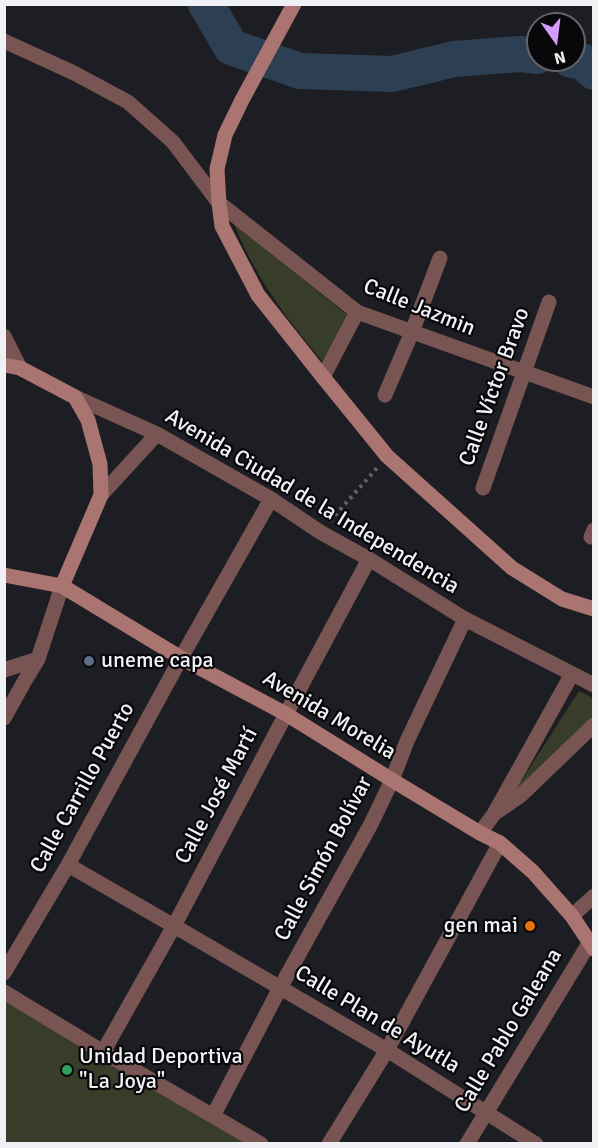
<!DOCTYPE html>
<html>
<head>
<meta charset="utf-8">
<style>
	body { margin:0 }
	#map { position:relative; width:598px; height:1148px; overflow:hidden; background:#1d1e24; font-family:Signika,sans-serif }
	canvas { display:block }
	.frame { position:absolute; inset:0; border:6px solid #f0f1f5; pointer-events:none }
	.north { position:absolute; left:526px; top:12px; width:60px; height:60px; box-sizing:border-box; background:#08080b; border:2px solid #656569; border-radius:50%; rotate:166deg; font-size:16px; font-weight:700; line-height:24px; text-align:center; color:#f0f1f5 }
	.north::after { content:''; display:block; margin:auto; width:21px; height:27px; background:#d49cfb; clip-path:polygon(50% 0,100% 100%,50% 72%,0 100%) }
</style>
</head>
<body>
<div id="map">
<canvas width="598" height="1148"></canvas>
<div class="frame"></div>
<div class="north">N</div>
</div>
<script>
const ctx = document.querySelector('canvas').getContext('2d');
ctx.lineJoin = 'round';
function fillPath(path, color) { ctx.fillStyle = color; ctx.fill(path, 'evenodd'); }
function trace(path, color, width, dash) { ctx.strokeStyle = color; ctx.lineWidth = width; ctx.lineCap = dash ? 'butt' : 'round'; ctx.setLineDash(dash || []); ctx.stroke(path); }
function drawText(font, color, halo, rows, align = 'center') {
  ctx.font = font + ' Signika,sans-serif'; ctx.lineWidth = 4.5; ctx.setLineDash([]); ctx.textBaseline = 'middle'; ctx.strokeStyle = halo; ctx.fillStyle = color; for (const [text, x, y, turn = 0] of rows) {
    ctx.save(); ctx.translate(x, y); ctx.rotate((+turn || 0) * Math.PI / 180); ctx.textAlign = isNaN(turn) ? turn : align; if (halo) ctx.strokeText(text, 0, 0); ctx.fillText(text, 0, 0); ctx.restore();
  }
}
const green = new Path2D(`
	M234,224l117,94 -28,44c-25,-30 -50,-61 -69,-96 -8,-14 -14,-28 -20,-42z
	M579,691l14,7v21l-86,84z
	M5,996l251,147h-251z`);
const river = new Path2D(`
	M206,4l25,43 69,24 92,3 62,-15 66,-5 18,2
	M571,60l11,1 12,11`);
const path = new Path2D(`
	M330,521l47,-53`);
const street = new Path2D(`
	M4,41l70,32 54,29 45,40 46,61 138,109 237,85
	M4,336l16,32
	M323,377l34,-65
	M385,395l27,-63 28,-74
	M75,397l82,37 114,65 49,33 49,27 96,60 129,66
	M483,488l66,-186
	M101,495l56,-61
	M591,537l3,-7
	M4,670l34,-11 24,-73
	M4,718l20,-36 14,-23
	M498,811l23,-16 73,-70
	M480,833l14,-19 78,-140
	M68,865l106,61 213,124 149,94
	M572,916l22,-20
	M4,973l64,-108 113,-207 90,-159
	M4,992l99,60 158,92
	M103,1052l71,-126 112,-212 83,-155
	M213,1116l67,-128 91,-164 21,-44 15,-39 58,-122
	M329,1144l58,-94 113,-207
	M467,1144l123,-202`);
const secondary = new Path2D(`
	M294,4l-52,96 -17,35 -8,34 2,34 3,23 36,69 65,82 64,79 125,112 50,31 32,10
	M4,365l16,3 55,29 13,23 12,44 1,31 -39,91
	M4,575l58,11 119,72 105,56 106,66 88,53 20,10 33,29 39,44 22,33`);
const markers = [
	[89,661,6,"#5c6f8a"],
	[530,926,6,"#e8710a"],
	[67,1070,6,"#2e9e5b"]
];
const streetNames = [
	["Calle Jazmin",419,308,22],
	["Calle Víctor Bravo",495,387,-70],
	["Avenida Ciudad de la Independencia",312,502,31],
	["Avenida Morelia",329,716,31],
	["Calle Carrillo Puerto",83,788,-61],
	["Calle José Martí",217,796,-62],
	["Calle Simón Bolívar",324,859,-62],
	["Calle Plan de Ayutla",377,1020,31],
	["Calle Pablo Galeana",509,1031,-59]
];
const poiNames = [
	["uneme capa",101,661],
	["gen mai",518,926,"right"],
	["Unidad Deportiva",79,1057],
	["\"La Joya\"",79,1082]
];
fillPath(green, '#373d28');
trace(river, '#2c3f53', 36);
trace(path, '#626369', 4, [3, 4.5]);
trace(street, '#785553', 15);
trace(secondary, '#aa7471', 15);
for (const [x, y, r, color] of markers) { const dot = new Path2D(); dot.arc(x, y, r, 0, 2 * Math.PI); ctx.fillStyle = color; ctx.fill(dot); trace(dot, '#08080b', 2); }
drawText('22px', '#f0f1f5', '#08080b', streetNames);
drawText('22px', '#f0f1f5', '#08080b', poiNames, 'left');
</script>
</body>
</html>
